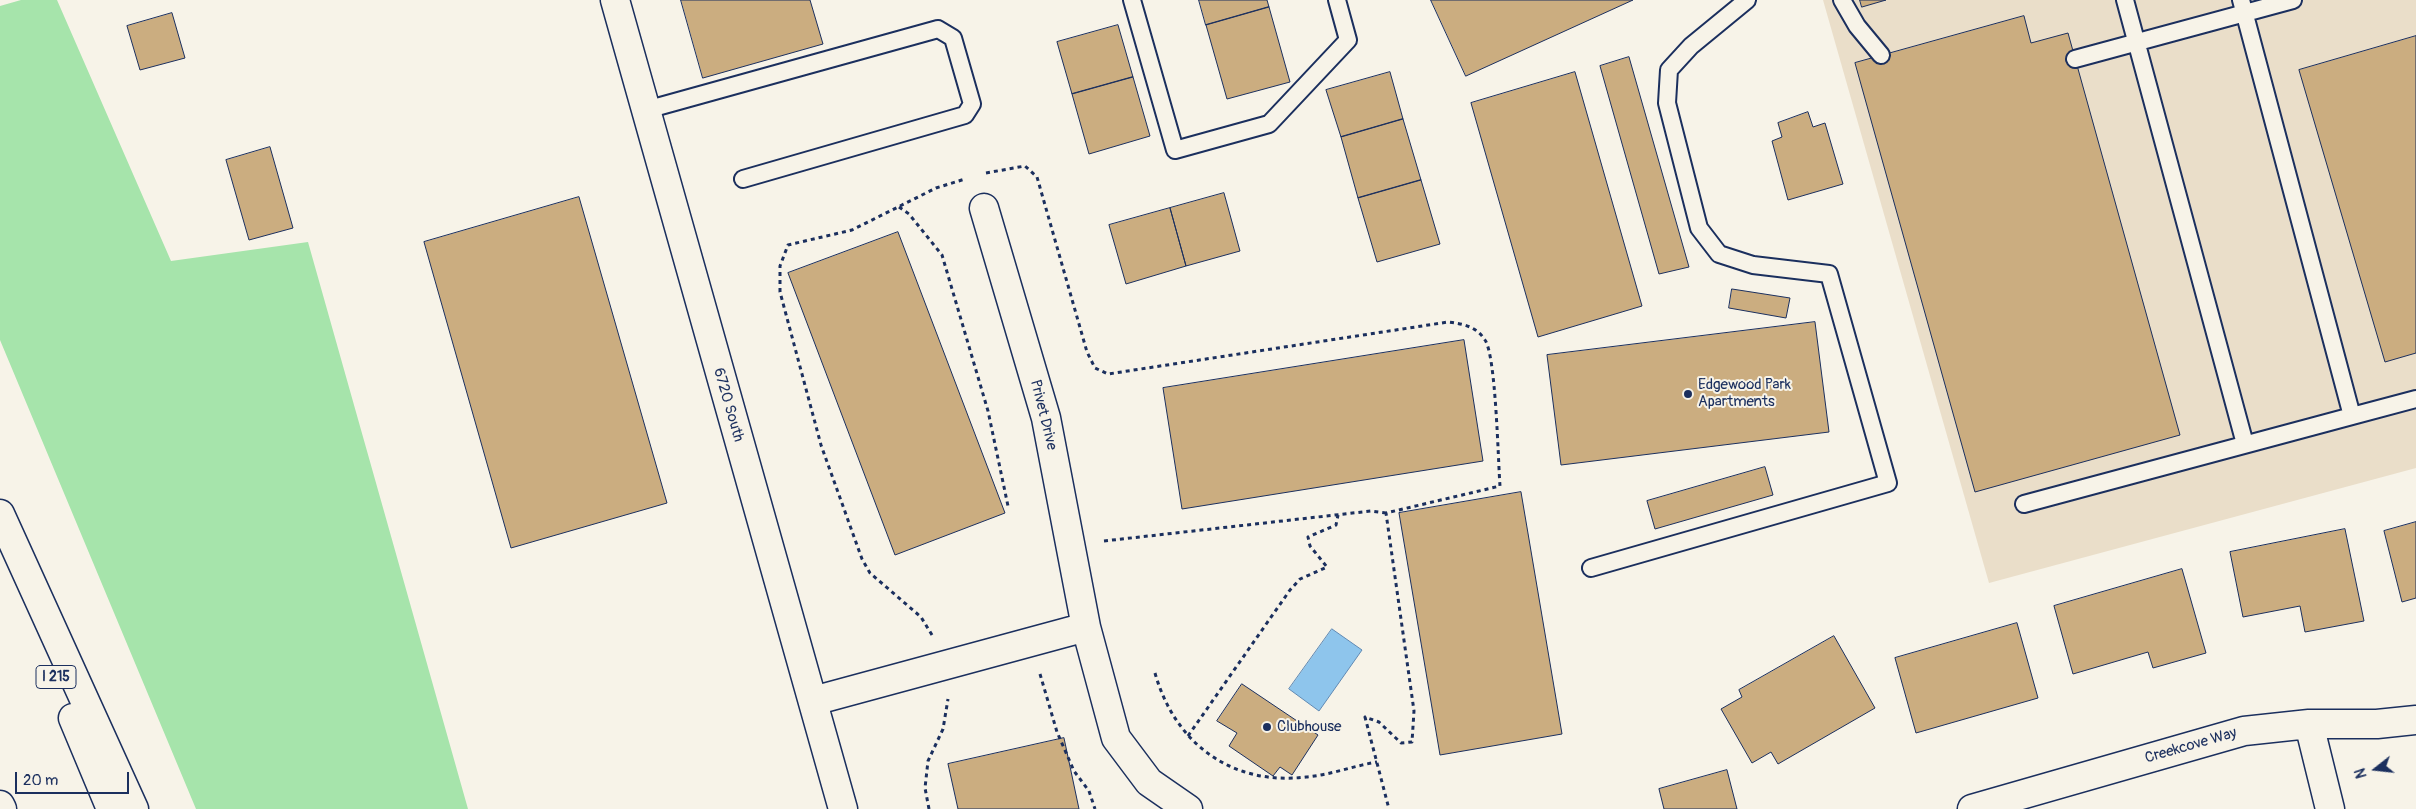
<!DOCTYPE html>
<html>
<head>
<meta charset="utf-8">
<style>
	body { margin:0 }
	#map { position:relative; width:2416px; height:809px; overflow:hidden; background:#f7f3e8; font-family:Pangolin,sans-serif }
	canvas { display:block }
	.north { position:absolute; left:2351px; top:744px; width:50px; height:50px; -webkit-text-stroke:4px #f7f3e8; paint-order:stroke; rotate:254deg; font-size:14px; font-weight:700; line-height:20px; text-align:center; color:#1b2f5e }
	.north::after { content:''; display:block; margin:auto; width:18px; height:22px; background:#1b2f5e; clip-path:polygon(50% 0,100% 100%,50% 72%,0 100%) }
	.scale { position:absolute; left:15px; top:772px; width:114px; height:22px; box-sizing:border-box; border:2px solid #1b2f5e; border-top:0; padding-left:6px; font-size:15px; line-height:18px; white-space:nowrap; color:#1b2f5e; -webkit-text-stroke:4px #f7f3e8; paint-order:stroke }
</style>
</head>
<body>
<div id="map">
<canvas width="2416" height="809"></canvas>
<div class="north">N</div>
<div class="scale">20 m</div>
</div>
<script>
const ctx = document.querySelector('canvas').getContext('2d');
ctx.lineJoin = 'round';
function fillPath(path, color) { ctx.fillStyle = color; ctx.fill(path, 'evenodd'); }
function trace(path, color, width, dash) { ctx.strokeStyle = color; ctx.lineWidth = width; ctx.lineCap = dash ? 'butt' : 'round'; ctx.setLineDash(dash || []); ctx.stroke(path); }
function drawText(font, color, halo, rows, align = 'center') {
  ctx.font = font + ' Pangolin,sans-serif'; ctx.lineWidth = 4; ctx.setLineDash([]); ctx.textBaseline = 'middle'; ctx.strokeStyle = halo; ctx.fillStyle = color; for (const [text, x, y, turn = 0] of rows) {
    ctx.save(); ctx.translate(x, y); ctx.rotate((+turn || 0) * Math.PI / 180); ctx.textAlign = isNaN(turn) ? turn : align; if (halo) ctx.strokeText(text, 0, 0); ctx.fillText(text, 0, 0); ctx.restore();
  }
}
const built = new Path2D(`
	M1823,0h593v468l-427,115z`);
const green = new Path2D(`
	M21,0h36l114,261 137,-19 160,567h-272l-196,-469v-334z`);
const water = new Path2D(`
	M1332,629l30,21 -43,61 -30,-22z`);
const building = new Path2D(`
	M681,0h129l13,44 -120,34z
	M1199,0h68l2,7 -63,18z
	M1431,0h202l-167,76z
	M1860,0h26l-24,7z
	M1269,7l21,75 -63,17 -21,-74z
	M172,13l13,45 -45,12 -13,-44z
	M2024,16l7,27 37,-10 112,402 -205,57 -120,-429z
	M1118,25l15,52 -61,17 -15,-52z
	M2416,36v317l-31,9 -86,-292z
	M1629,57l60,210 -30,7 -59,-208z
	M1390,72l13,47 -62,18 -15,-47z
	M1575,72l67,234 -104,31 -67,-234z
	M1133,77l17,59 -61,18 -17,-60z
	M1808,112l5,15 12,-4 18,61 -55,16 -16,-59 10,-4 -4,-14z
	M1403,119l18,61 -63,18 -17,-61z
	M270,147l23,81 -44,12 -23,-80z
	M1421,180l19,64 -63,18 -19,-64z
	M1224,193l16,58 -54,15 -16,-58z
	M579,197l88,306 -156,45 -87,-306z
	M1170,208l16,58 -60,18 -17,-59z
	M898,232l107,281 -110,42 -107,-282z
	M1732,289l58,9 -4,20 -57,-10z
	M1815,322l14,110 -268,33 -14,-110z
	M1464,340l19,121 -301,48 -19,-121z
	M1765,467l8,28 -118,34 -8,-28z
	M1521,492l41,242 -122,21 -41,-242z
	M2416,522v76l-14,4 -18,-71z
	M2345,529l19,92 -59,11 -5,-26 -57,11 -13,-65z
	M2182,569l24,84 -53,15 -5,-16 -75,22 -19,-68z
	M2017,623l21,75 -122,35 -21,-75z
	M1834,636l41,72 -97,56 -7,-12 -19,11 -31,-54 21,-12 -3,-7z
	M1242,684l76,51 -26,40 -12,-8 -7,9 -44,-30 8,-13 -20,-12z
	M1064,738l15,71h-121l-10,-45z
	M1727,770l10,39h-73l-5,-20z`);
const path = new Path2D(`
	M986,173l39,-7 12,11 50,175 8,16 13,6 340,-52c15,2 28,4 37,18 11,16 13,120 15,146l-114,27 28,198 -2,31 -11,1 -22,-21 -14,-5 24,92
	M899,207l10,7 33,41 46,156 20,95
	M1104,541l267,-30 15,2
	M932,635l-11,-18 -51,-44 -8,-14 -41,-114 -41,-153v-26l8,-21 64,-15 84,-42 29,-9
	M1155,673c20,71 77,113 151,104 24,-2 47,-11 71,-15
	M1040,674l17,58 17,39 15,20 6,18
	M1188,736l102,-146 10,-11 27,-12 -17,-21 -2,-9 28,-12 2,-10
	M929,809l-4,-21 3,-27 15,-32 5,-30`);
const service = new Path2D(`
	M1132,0l43,150 94,-26 79,-84 -11,-40
	M1842,0l15,26 24,29
	M2125,0l120,444
	M2075,59l218,-59
	M646,110l292,-81 15,9 19,66 -7,11 -222,64
	M2352,416l64,-17
	M2024,504l328,-88 -111,-416
	M1591,568l297,-85 -59,-209 -76,-9 -34,-11 -20,-26 -32,-125 2,-33 22,-24 56,-46`);
const minor = new Path2D(`
	M615,0l228,809
	M984,208l62,210 40,209 30,111 33,44 39,27
	M813,701l273,-74
	M2309,724l21,85
	M1972,809l272,-78 65,-7h68l39,-4`);
const motorway = new Path2D(`
	M0,514l134,295
	M73,718l38,91
	M0,805l2,4`);
const markers = [
	[1688,394,5,"#1b2f5e"],
	[1267,727,5,"#1b2f5e"]
];
const shields = [
	[56,677,40]
];
const shieldNames = [
	["I 215",56,677]
];
const poiNames = [
	["Edgewood Park",1698,385],
	["Apartments",1698,402],
	["Clubhouse",1277,727]
];
const streetNames = [
	["6720 South",728,405,74],
	["Privet Drive",1043,415,76],
	["Creekcove Way",2191,746,-16]
];
fillPath(built, '#eadec9');
fillPath(green, '#a6e4ab');
fillPath(water, '#8ec5ec');
trace(water, '#6089b3', 1);
fillPath(building, '#cbad80');
trace(building, '#1b2f5e', 1);
trace(service, '#1b2f5e', 20);
trace(minor, '#1b2f5e', 31);
trace(motorway, '#1b2f5e', 31);
trace(path, '#1b2f5e', 3, [4, 4]);
trace(service, '#f7f3e8', 16);
trace(minor, '#f7f3e8', 28);
trace(motorway, '#f7f3e8', 28);
for (const [x, y, r, color] of markers) { const dot = new Path2D(); dot.arc(x, y, r, 0, 2 * Math.PI); ctx.fillStyle = color; ctx.fill(dot); trace(dot, '#f7f3e8', 2); }
for (const [x, y, w] of shields) { const box = new Path2D(); box.roundRect(x - w / 2, y - 11.5, w, 23, 4); ctx.fillStyle = '#f7f3e8'; ctx.fill(box); trace(box, '#1b2f5e', 1); }
drawText('bold 14px', '#1b2f5e', null, shieldNames);
drawText('15px', '#1b2f5e', '#f7f3e8', poiNames, 'left');
drawText('15px', '#1b2f5e', '#f7f3e8', streetNames);
</script>
</body>
</html>
